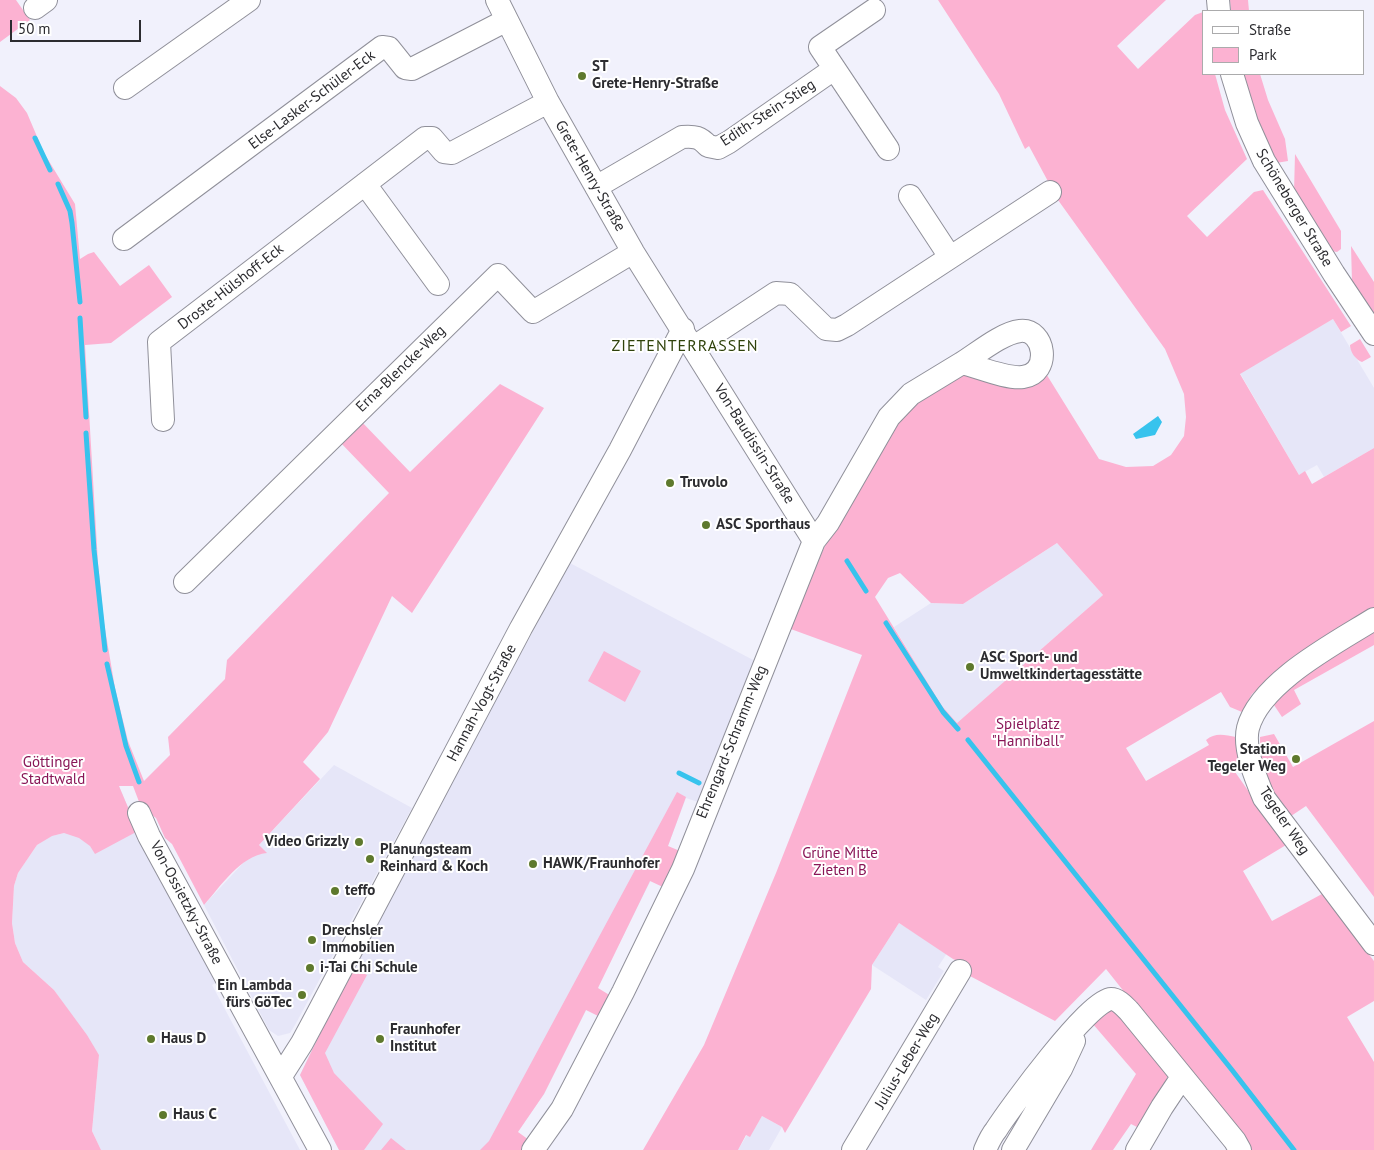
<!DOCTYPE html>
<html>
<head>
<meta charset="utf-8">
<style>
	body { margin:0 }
	#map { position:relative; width:1374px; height:1150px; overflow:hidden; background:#f1f1fc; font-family:"PT Sans",sans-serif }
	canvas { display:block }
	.legend { position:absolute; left:1202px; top:10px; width:162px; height:65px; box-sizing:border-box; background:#fff; border:1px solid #ababac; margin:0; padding:6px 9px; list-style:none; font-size:15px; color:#2c2c30 }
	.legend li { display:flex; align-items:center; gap:10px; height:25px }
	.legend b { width:25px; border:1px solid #ababac }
	.scale { position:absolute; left:10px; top:20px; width:131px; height:22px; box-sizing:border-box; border:2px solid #2c2c30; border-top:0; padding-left:6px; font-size:15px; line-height:18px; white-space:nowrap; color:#2c2c30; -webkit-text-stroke:4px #fff; paint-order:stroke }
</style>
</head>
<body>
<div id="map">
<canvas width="1374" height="1150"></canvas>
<ul class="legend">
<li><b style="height:6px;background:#fff"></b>Straße</li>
<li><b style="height:14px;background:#fcb2d2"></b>Park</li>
</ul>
<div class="scale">50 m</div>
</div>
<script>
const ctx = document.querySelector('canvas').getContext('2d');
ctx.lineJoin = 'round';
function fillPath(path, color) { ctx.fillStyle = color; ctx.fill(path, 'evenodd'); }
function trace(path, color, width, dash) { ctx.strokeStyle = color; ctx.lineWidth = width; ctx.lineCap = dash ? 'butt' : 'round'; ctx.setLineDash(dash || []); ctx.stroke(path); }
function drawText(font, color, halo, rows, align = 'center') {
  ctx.font = font + ' "PT Sans",sans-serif'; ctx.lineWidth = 4; ctx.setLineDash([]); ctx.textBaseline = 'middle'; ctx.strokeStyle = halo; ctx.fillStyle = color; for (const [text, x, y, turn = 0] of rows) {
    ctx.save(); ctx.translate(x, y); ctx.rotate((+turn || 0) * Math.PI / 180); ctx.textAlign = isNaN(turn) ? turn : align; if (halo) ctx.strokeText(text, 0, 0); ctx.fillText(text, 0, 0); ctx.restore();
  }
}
const built = new Path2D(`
	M1333,319l41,69v60l-50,29 -7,-12 -18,10 -59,-102z
	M1057,543l46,52 -146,128 -15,-17 -48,-79 37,-24 32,1z
	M570,563l185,98 -57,141 -12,-4 -18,48 -124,248 -39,56h-166l-39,-75 59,-123z
	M334,765l78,43 -117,217 -5,8 -12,3 -9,-6 -65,-125 41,-44 12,-7 9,-1 -7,-8z
	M119,786l19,45 79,151 -5,3 88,165h-199l-9,-19 7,-76 -45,-65 -31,-28 -8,-19 -3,-20 2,-37 4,-13 19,-28 14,-9 13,-3z
	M899,923l48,30 -9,14 6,4 -18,29 -54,-35z
	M762,1116l20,11 -13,23h-31l9,-15 3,1z`);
const green = new Path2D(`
	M0,0h16l14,20 -30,22z
	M938,0h228l-49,46 21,23 57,-54 8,-3v62h12l10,36 22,49 -60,57 20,21 47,-45 9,-2 88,136 -10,6 -8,-13 -93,55 59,101 6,-4 7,13 62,-36v161l-87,56 -35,29 -10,18 -12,-5 -9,-15 -95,56 20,33 63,-36 -3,-5c9,-8 19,-5 30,-3l4,26 -7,6 53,76 -43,26 29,50 50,-27 52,67v40l-27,16 27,45v88h-124l-144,-181 -51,52 -87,-46 3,-8 -18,-8 -54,-36 -27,42 -1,24 -86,144 -3,-6 -20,-11 -12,21 -4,-2 -8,15h-95l61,-105 72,-172 86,-218 -74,-27 45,-100 64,-111 56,-43 92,-2 54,87 27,8 27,-1 18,-11 13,-19 2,-19 -2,-23 -19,-45 -107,-149 -29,-54 -4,3 -26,-55zM1057,543l46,52 -146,128 -15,-17 -67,-109 13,-19 12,-5 31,30 32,1z
	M1230,0h18l1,11h-18z
	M1241,74h19l8,26 17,39 3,22 -12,2 -11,-22z
	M0,86l16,12 11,15 17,40 31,51 5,55 8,-5 6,-2 26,34 29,-21 23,32 -61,46 -26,2 13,218 6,60 11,65 13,53 16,40 26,-26 -2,-18 57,-58 2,-19 162,-167 -50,-52 20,-22 51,53 90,-88 44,24 -132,205 -20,-17 -64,136 -25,30 17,17 -61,66 8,8c-27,3 -46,33 -63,52l-32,-61 -7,-6 -9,-20 -15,-11 -8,-21h-14l19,45 -43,23 -5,-8 -11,-8 -15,-5 -12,3 -15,9 -19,28 -4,13 -2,37 3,20 8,19 31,28 33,45 12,20 -7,76 9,19h-101z
	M1295,154l46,77v18l-4,3 -6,-1 -37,-59z
	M1351,246l23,36v33l-22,-33z
	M1360,339l11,18 -9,5c-6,-2 -12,-10 -12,-17z
	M1374,631v14l-80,45 7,14 -19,13 -8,-12c22,-30 69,-54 100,-74z
	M604,651l37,20 -16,31 -37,-21z
	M1374,721v176l-68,-91 -18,12c-16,-27 -28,-48 -28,-81l14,-3 19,33z
	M677,792l9,5 -18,49 12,5 -15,37 -15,-7 -52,107 13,8 -11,21 -14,-7 -42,84 -26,38 11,8 -7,10h-42l9,-9z
	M352,968l15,7 -42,78 9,20 49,51 -19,26h-25l-39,-75z
	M1116,1010l52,64 -3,11 -26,43 -8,-4 -18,26h-22l45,-76 -44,-51 7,-10z
	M391,1138l15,12h-25z`);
const water = new Path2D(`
	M1158,416l4,6 -7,13 -19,4 -3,-5z`);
const stream = new Path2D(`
	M35,138l15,32
	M58,184l12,27 2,12 8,79
	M80,318l6,99
	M86,433l8,117 11,100
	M847,561l19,30
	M886,623l57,89 15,17
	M107,664l19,82 13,36
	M968,740l264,330 62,80
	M679,773l20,10`);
const minor = new Path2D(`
	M497,0l51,102 85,150 181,289
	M1218,0l1,11
	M35,8l11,-8
	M874,10l-54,37 68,102
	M1232,74l15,49 17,38 70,113 40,60
	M125,88l124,-88
	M365,184l73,100
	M596,187l86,-50c13,-1 18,0 26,9l10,2 11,-6 105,-73
	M910,196l40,61
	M124,239l258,-192 7,1 16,20 7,1 95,-49
	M694,347l82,-54 14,1 36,35 11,1 10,-5 203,-133
	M163,420l-4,-78 266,-204h7l12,14 8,1 96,-51
	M185,582l313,-307 35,37 100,-60
	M1374,619c-38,24 -114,63 -126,109 -5,20 8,51 16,70l110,146
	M139,813l10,23 171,314
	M281,1076l21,-33 15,-28 204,-387 99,-178 63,-121
	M533,1150l29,-41 61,-117 60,-123 131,-328 14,-18 61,-106 22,-23 51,-31c17,4 44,16 61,14 29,-4 22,-49 -3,-46 -18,2 -42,22 -58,32
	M853,1150l107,-179
	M985,1150c3,-7 6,-14 11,-20 14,-22 94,-131 115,-131 7,0 13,7 18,12l106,130 5,9
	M1013,1150l48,-81 13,-28
	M1137,1150l25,-43 20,-30`);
const markers = [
	[582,76,5,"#5e792d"],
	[670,483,5,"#5e792d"],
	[706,525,5,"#5e792d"],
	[970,667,5,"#5e792d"],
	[1296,759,5,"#5e792d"],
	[359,842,5,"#5e792d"],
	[370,859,5,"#5e792d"],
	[533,864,5,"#5e792d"],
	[335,891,5,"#5e792d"],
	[312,940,5,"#5e792d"],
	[310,968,5,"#5e792d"],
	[302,995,5,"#5e792d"],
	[151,1039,5,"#5e792d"],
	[380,1039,5,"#5e792d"],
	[163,1115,5,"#5e792d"]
];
const poiNames = [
	["ST",592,67],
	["Grete-Henry-Straße",592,84],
	["Truvolo",680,483],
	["ASC Sporthaus",716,525],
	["ASC Sport- und",980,658],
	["Umweltkindertagesstätte",980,675],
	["Station",1286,750,"right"],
	["Tegeler Weg",1286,767,"right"],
	["Video Grizzly",349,842,"right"],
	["Planungsteam",380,850],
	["Reinhard & Koch",380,867],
	["HAWK/Fraunhofer",543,864],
	["teffo",345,891],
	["Drechsler",322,931],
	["Immobilien",322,948],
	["i-Tai Chi Schule",320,968],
	["Ein Lambda",292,986,"right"],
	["fürs GöTec",292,1003,"right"],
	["Fraunhofer",390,1030],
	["Institut",390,1047],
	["Haus D",161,1039],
	["Haus C",173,1115]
];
const streetNames = [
	["Else-Lasker-Schüler-Eck",312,100,-37],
	["Edith-Stein-Stieg",768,113,-33],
	["Grete-Henry-Straße",590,176,60],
	["Schöneberger Straße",1294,208,59],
	["Droste-Hülshoff-Eck",231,287,-38],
	["Erna-Blencke-Weg",401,369,-44],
	["Von-Baudissin-Straße",754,444,58],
	["Hannah-Vogt-Straße",482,703,-62],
	["Ehrengard-Schramm-Weg",732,742,-68],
	["Tegeler Weg",1284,821,56],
	["Von-Ossietzky-Straße",186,903,62],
	["Julius-Leber-Weg",907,1061,-59]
];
const parkNames = [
	["Spielplatz",1028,725],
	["\"Hanniball\"",1028,742],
	["Göttinger",53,763],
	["Stadtwald",53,780],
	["Grüne Mitte",840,854],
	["Zieten B",840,871]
];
const neighbourhoodNames = [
	["ZIETENTERRASSEN",685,346]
];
fillPath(built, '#e6e6f8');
fillPath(green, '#fcb2d2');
fillPath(water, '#37c3ed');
trace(stream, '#37c3ed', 5);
trace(minor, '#90909a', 24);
trace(minor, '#fff', 22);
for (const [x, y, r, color] of markers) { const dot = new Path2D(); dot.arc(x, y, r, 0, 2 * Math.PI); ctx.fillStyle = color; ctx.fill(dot); trace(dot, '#fff', 2); }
drawText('bold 15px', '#2c2c30', '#fff', poiNames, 'left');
drawText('15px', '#2c2c30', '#fff', streetNames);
drawText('15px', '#891657', '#fff', parkNames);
ctx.letterSpacing = '1px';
drawText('16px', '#2f420b', '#fff', neighbourhoodNames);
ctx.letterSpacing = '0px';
</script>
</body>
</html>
